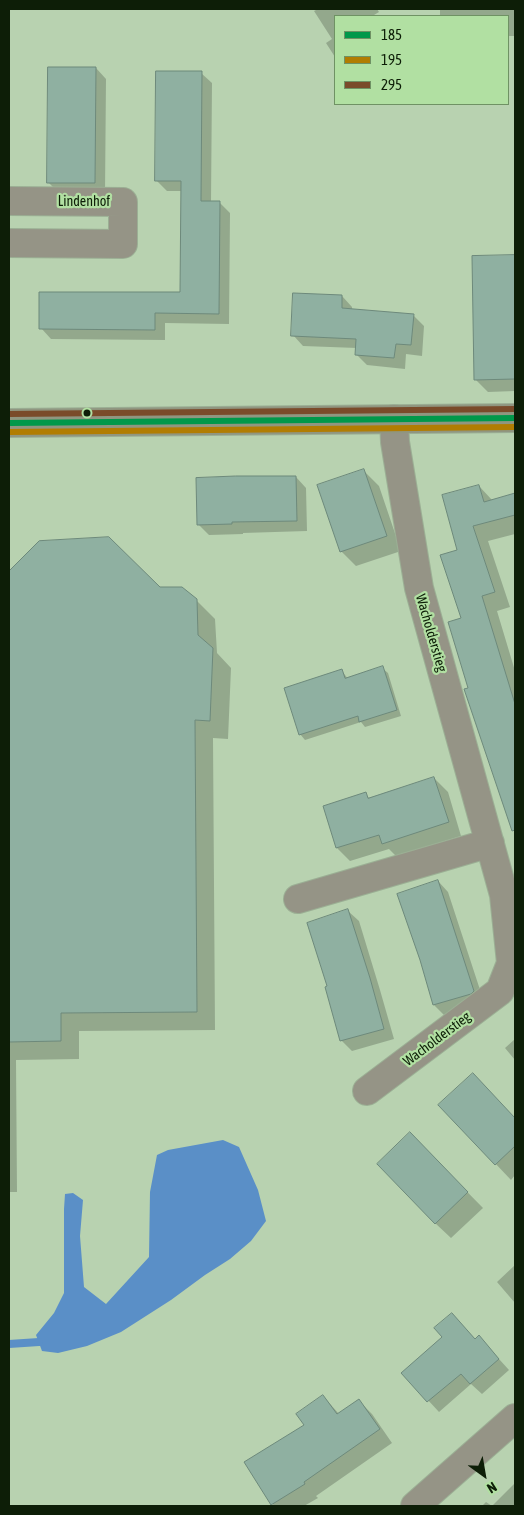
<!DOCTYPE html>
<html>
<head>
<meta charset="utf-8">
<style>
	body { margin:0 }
	#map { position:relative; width:524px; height:1515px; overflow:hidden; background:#b8d2b0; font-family:"Asap Condensed",sans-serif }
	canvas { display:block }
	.frame { position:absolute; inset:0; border:10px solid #0d1e07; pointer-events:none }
	.legend { position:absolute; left:334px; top:15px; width:175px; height:90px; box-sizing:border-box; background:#b1e0a2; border:1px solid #6f9264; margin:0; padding:6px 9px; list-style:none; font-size:15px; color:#0d1e07 }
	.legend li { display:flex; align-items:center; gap:10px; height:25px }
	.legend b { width:25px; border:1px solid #6f9264 }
	.north { position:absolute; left:459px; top:1450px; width:50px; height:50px; -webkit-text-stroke:4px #b1e0a2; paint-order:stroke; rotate:148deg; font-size:14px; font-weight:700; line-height:20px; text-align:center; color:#0d1e07 }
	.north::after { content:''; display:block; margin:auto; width:18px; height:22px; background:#0d1e07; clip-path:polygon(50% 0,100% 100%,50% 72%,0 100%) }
</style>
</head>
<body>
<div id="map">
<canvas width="524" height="1515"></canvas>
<div class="frame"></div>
<ul class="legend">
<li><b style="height:6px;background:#01984a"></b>185</li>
<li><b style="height:6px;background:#b17d02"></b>195</li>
<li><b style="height:6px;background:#7a4b2a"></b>295</li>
</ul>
<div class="north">N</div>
</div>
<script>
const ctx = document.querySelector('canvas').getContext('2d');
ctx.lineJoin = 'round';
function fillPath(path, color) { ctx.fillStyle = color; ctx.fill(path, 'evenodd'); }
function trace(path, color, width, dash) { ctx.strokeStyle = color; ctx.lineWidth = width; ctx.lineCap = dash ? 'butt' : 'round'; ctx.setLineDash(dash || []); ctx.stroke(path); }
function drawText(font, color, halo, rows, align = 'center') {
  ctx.font = font + ' "Asap Condensed",sans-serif'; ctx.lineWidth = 4.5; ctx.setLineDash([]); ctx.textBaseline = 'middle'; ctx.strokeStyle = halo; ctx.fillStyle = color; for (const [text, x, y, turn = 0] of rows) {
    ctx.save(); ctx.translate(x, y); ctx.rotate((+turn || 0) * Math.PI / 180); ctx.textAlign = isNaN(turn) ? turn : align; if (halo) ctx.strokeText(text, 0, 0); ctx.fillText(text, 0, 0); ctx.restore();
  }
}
const water = new Path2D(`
	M223,1140l16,7 19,43 8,31 -15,20 -21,18 -25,16 -34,25 -50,32 -34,14 -29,7 -16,-2 -6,-16 18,-22 10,-20v-84l1,-15 8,-1 10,7 -3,36 4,51 22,17 43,-47 1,-65 7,-37 11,-5z`);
const shadow = new Path2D(`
	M318,9h59l2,3 -5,3 1,1h-40v41l-9,-14 6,-4 -18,-28z
	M440,9h75v27h-7v-20h-68z
	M96,68l10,11 -1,114h-46l-11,-11z
	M201,73l11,10 -1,119h8l11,11 -1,111 -64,-1v17l-114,-1 -10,-11 140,-34 1,-103h-15l-11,-11z
	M515,257v134l-27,1 -12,-12 -3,-122z
	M342,296l10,11v3l62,6 10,10 -2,30 -16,-2 -1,15 -38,-4 -11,-11 1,-6 -54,-2 -10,-11z
	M364,471l15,15 22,65 -45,15 -15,-15z
	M296,477l10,11 1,43 -64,2v1l-34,1 -11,-11z
	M479,486l13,14 23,-6v40l-27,7 22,66 -13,4 18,60v157l-4,-4 -41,-135 -7,-70 -5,-69z
	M40,543l120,45 36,12 19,19 2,34 14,15 -3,71 -15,-1 2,292 -136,1v28l-63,1 1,132h-8v-619z
	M382,668l6,5 13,43 -36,11 -4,-5 -56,18 -5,-6 42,-63 6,8z
	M434,778l14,14 13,44 -65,20 -7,-7 -39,12 -13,-13 28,-54 5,5z
	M438,881l10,11 36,110 -3,2 -37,11 -10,-10z
	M348,911l11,10 21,69 14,49 -42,12 -11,-11 -13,-53z
	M515,1039v21l-10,-12z
	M488,1090l27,29v56l-4,5 -71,-75z
	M425,1149l58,59 -32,30 -16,-15z
	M515,1265v38l-18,-21z
	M479,1337l30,33 -27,24 -11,-10 -32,28 -36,-39 72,-33z
	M323,1396l16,18 20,-13 13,13 20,29 -76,53 2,2 -14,8h-30l-28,-44 60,-37z
	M515,1483v23h-33l4,-4 6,4z`);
const stream = new Path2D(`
	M9,1344l30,-2`);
const building = new Path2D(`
	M48,67h48l-1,116h-48z
	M156,71h46l-1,130h19l-1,113 -64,-1v17l-116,-1v-37h141l1,-111h-26z
	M515,255v124l-41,1 -2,-124z
	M293,293l49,2v13l72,6 -3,31 -15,-1 -2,14 -39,-3 1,-16 -65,-3z
	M364,469l23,67 -47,16 -23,-67z
	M236,476h60l1,45 -65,1v2l-35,1 -1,-47z
	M479,485l5,17 31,-9v22l-42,11 22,66 -13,4 33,108v126l-3,1 -48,-142 4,-1 -20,-66 13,-4 -21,-63 17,-5 -15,-55z
	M109,537l51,50h22l15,12 1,36 15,13 -3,73 -15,-1 2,292 -136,1v28l-52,1v-471l30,-30z
	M383,666l14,44 -38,12 -1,-6 -59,19 -15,-47 58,-19 3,9z
	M434,777l15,45 -67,22 -3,-9 -43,13 -13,-42 43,-14 2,6z
	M438,880l36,111 -3,3 -38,11 -13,-45 -23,-66z
	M348,909l22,69 14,51 -44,12 -15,-54 2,-1 -20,-63z
	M473,1073l42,45v28l-20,19 -57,-60z
	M410,1132l58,60 -33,32 -58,-60z
	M452,1313l23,26 4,-4 20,24 -29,25 -9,-10 -34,28 -26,-29 41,-36 -8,-9z
	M323,1395l14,19 22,-15 21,30 -76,53 1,2 -34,21 -27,-43 60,-37 -8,-11z`);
const minor = new Path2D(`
	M9,201l114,1v42l-114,-1
	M298,899l192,-56
	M367,1091l133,-100 11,-28 -7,-68 -85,-307 -24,-146 -1,-23
	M415,1506l100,-88`);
const major = new Path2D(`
	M9,423l506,-5`);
const bus1 = new Path2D(`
	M9,423l506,-5`);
const bus2 = new Path2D(`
	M9,432l506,-5`);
const bus3 = new Path2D(`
	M9,414l506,-5`);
const markers = [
	[87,413,4.5,"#0d1e07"]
];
const streetNames = [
	["Lindenhof",84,202],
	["Wacholderstieg",431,633,74],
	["Wacholderstieg",437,1039,-37]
];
fillPath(water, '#5a8fc7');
fillPath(shadow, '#0003');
trace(stream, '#5a8fc7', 8);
fillPath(building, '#8fb0a1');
trace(building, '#6d897b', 1);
trace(minor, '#9baf94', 30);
trace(major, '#9baf94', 30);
trace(minor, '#959486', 28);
trace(major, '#909680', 28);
trace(bus1, '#01984a', 6);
trace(bus2, '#b17d02', 6);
trace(bus3, '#7a4b2a', 6);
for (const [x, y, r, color] of markers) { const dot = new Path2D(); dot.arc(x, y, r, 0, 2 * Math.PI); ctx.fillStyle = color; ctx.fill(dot); trace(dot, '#b1e0a2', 2); }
drawText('14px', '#0d1e07', '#b1e0a2', streetNames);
</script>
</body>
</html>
